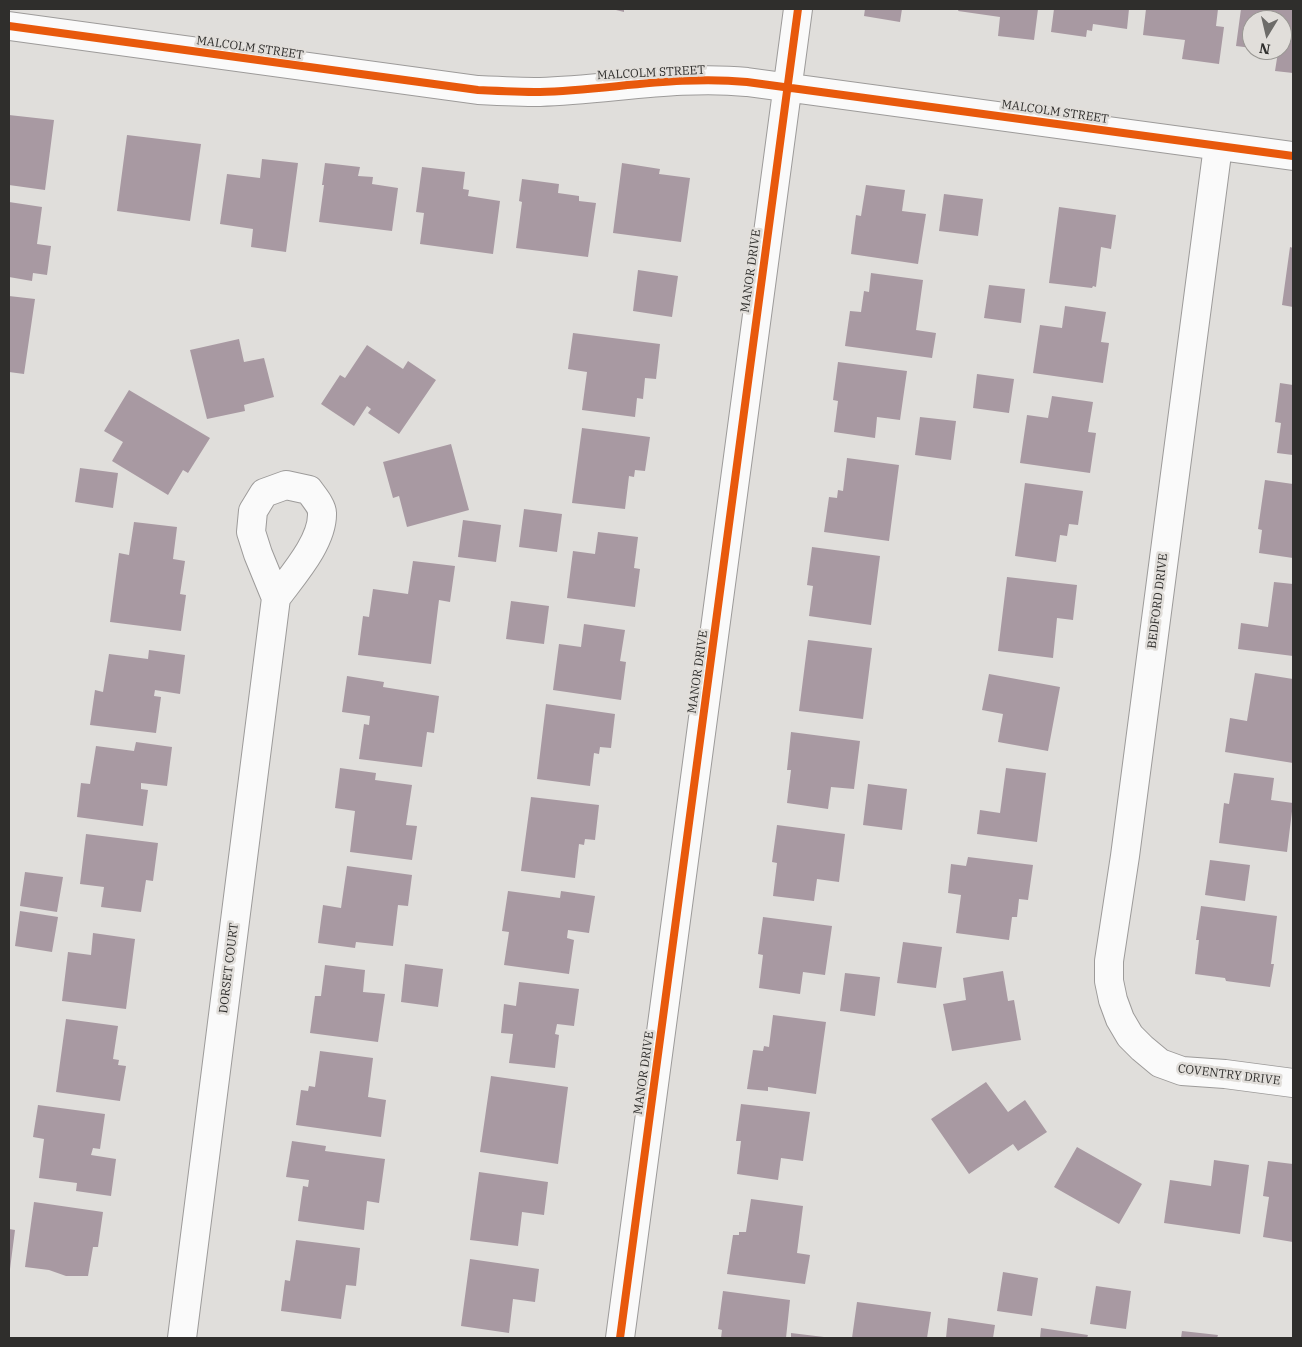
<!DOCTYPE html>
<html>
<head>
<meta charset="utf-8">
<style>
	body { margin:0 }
	#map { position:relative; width:1302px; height:1347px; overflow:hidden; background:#e0dedb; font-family:"IBM Plex Serif",serif }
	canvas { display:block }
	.frame { position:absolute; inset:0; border:10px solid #2f2e2c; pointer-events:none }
	.north { position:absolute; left:1242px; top:10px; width:50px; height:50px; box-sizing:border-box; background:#e1deda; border:1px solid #9a9894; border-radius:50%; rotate:189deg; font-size:14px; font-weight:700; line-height:20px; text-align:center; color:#2f2e2c }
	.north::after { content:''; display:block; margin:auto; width:18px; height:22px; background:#6d6c69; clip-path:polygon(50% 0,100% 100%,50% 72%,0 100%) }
</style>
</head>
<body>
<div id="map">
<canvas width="1302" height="1347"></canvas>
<div class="frame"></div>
<div class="north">N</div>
</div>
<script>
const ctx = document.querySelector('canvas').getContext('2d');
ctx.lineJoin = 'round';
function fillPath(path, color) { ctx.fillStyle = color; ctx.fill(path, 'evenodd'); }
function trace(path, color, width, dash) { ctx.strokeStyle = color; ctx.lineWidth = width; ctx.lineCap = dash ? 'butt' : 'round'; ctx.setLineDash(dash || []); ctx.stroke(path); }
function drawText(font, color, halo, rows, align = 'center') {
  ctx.font = font + ' "IBM Plex Serif",serif'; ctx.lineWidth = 5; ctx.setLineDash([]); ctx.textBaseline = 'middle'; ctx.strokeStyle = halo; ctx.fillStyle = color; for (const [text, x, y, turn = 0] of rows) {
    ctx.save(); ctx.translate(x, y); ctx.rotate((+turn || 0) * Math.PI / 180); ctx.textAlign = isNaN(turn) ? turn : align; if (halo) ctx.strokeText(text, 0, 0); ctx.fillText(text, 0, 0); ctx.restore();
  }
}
const building = new Path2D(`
	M612,9h12v3z
	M865,9h37l-2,13 -36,-6z
	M959,9h79l-4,31 -36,-4 2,-19 -42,-6z
	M1054,9h75l-2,20 -34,-5 -1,7 -5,-1 -1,7 -35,-5z
	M1146,9h72l-2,17 8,1 -5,37 -37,-5 3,-19 -42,-5z
	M1241,9h52v64l-18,-2 3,-19 -7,-1 11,-1v-30h-30v28l-16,-2z
	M9,115l45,5 -9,70 -36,-5z
	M127,135l74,9 -11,77 -73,-10z
	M262,159l36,4 -12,89 -35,-5 2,-18 -33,-5 7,-50 33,4z
	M325,163l35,4 -2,9 15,1 -1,7 26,4 -6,43 -73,-9 5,-37h-2z
	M622,163l38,6 -1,5 31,4 -9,64 -68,-9z
	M422,167l43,5 -2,17 6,1 -1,6 32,5 -7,53 -73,-10 4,-31 -8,-1z
	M522,179l37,5 -1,9 21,3v5l17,2 -8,54 -72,-9 6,-46 -3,-1z
	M866,185l39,5 -3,21 24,3 -8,50 -67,-10 5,-39 5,1z
	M944,194l39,5 -5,37 -39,-5z
	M9,202l33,5 -5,37 14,2 -4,29 -14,-2 -1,8 -23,-4z
	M1059,207l57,8 -5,34 -10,-2 -5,40 -3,-1 -1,2 -43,-5z
	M1290,247l3,1v59l-11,-2z
	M638,270l40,6 -6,41 -39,-6z
	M871,273l52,7 -7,50 20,3 -4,25 -87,-12 5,-35 11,1 3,-21 5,1z
	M989,285l36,4 -4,34 -37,-5z
	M9,296l26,3 -11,75 -15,-2z
	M1065,306l41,6 -5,30 8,1 -6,40 -70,-10 7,-48 22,3z
	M573,333l87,11 -4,35 -11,-1 -2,21 -6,-1 -2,19 -53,-7 5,-38 -19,-3z
	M239,339l5,23 20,-4 10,39 -30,8 1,6 -38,8 -17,-69z
	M367,345l36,24 5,-8 28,19 -37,54 -31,-21 3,-4 -4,-3 -13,20 -33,-22 19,-29 5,3z
	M838,362l69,9 -7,49 -23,-3 -2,21 -41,-6 4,-31 -5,-1z
	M977,374l37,5 -5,34 -36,-5z
	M1280,383l13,2v70l-16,-2 4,-30 -6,-1z
	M129,390l81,48 -22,35 -5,-3 -15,25 -56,-34 11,-19 -19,-11z
	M1052,396l41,6 -5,30 8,1 -6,40 -70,-10 7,-48 21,3z
	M920,417l36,4 -5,39 -36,-5z
	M582,428l68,9 -5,34 -10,-1 -1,7 -5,-1 -4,33 -53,-6z
	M451,444l18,66 -62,17 -8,-31 -6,2 -10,-36z
	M847,458l52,7 -10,76 -65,-9 5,-35 8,1 1,-8 5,1z
	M80,468l38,5 -5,35 -38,-6z
	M1265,480l28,4v74l-34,-5 3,-23 -4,-1z
	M1025,483l58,8 -5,34 -9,-1 -2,12 -7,-1 -4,27 -41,-6z
	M524,509l38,5 -5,38 -38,-5z
	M463,520l38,5 -5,37 -38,-5z
	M134,522l43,5 -4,32 12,2 -5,33 6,1 -5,36 -71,-9 9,-69 10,2z
	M598,532l40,5 -4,31 6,1 -5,38 -68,-9 6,-47 22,3z
	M812,547l68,9 -9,69 -62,-9 4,-30 -6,-1z
	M413,561l42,5 -5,36 -11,-2 -8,64 -73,-9 5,-39 6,1 4,-28 35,5z
	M1007,577l70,8 -4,35 -16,-2 -4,40 -55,-7z
	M1274,582l19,2v72l-55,-7 3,-26 27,4z
	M511,601l38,5 -5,38 -38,-5z
	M584,624l41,6 -5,31 6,1 -5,38 -68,-10 6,-46 22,3z
	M808,640l64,8 -9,71 -64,-8z
	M149,650l36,5 -5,39 -25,-4 -1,6 7,1 -5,36 -66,-8 5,-35 8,2 6,-38 39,5z
	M1255,673l38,6v84l-68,-11 5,-34 17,3z
	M989,674l71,13 -12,64 -50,-9 5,-28 -21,-4z
	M347,676l37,6 -1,5 56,9 -5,37 -7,-1 -5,35 -63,-8 5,-35 5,1 1,-9 -28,-4z
	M546,704l69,10 -4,34 -11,-1 -1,7 -5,-1 -4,33 -53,-7z
	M791,732l69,9 -6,48 -23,-2 -3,22 -41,-6 4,-33h-4z
	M136,742l36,5 -5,39 -26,-3v6l7,1 -5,36 -66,-9 4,-34 9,1 6,-38 38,5z
	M340,768l36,5 -1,7 37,5 -6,40 11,1 -5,34 -62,-8 5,-41 -20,-3z
	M1006,768l40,5 -9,69 -60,-8 3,-24 20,3z
	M1234,773l40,5 -3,22 22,3 -6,49 -68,-9 5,-40 5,1z
	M868,784l39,5 -5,41 -39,-5z
	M531,797l68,8 -4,35 -10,-1 -1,6 -5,-1 -4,34 -54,-7z
	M777,825l68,9 -6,48 -22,-3 -3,22 -41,-5 4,-33 -5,-1z
	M86,834l72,9 -5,38 -7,-1 -5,32 -40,-5 3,-20 -24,-3z
	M968,857l65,8 -5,35 -9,-1 -2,18h-5l-3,23 -53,-7 5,-38 -13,-2 3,-29 15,2z
	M1210,860l40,5 -5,36 -40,-6z
	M347,866l65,9 -4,31 -10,-1 -5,41 -37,-4 -1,6 -37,-5 5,-38 18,3z
	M25,872l38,5 -6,35 -37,-6z
	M508,891l52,7 1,-7 34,5 -6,37 -21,-3 -1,8 7,2 -5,34 -65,-9 5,-33 -7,-1z
	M1201,906l76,10 -6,48h3l-4,23 -44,-6 -1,-3 -30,-4 4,-34h-3z
	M20,911l38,6 -6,35 -37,-6z
	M763,917l69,9 -7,49 -22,-3 -3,22 -41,-6 4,-33 -5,-1z
	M93,933l42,6 -9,70 -64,-8 6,-49 23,3z
	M903,942l39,5 -6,41 -39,-5z
	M405,964l38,5 -5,38 -37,-5z
	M325,965l40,5 -2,22 22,2 -7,48 -68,-9 5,-37h6z
	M1003,971l5,30 6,-1 7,40 -69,11 -9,-47 23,-4 -3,-22z
	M845,973l35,4 -5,39 -35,-5z
	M519,982l60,7 -5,37 -17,-2 -2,10 4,1 -4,33 -46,-5 4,-29 -12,-1 3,-29 12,2z
	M773,1015l53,7 -10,72 -48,-7v4l-21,-2 6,-39 10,1 1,-5 5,1z
	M66,1019l52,7 -5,33 6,1 -1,5 8,1 -6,35 -64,-9z
	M320,1051l53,7 -5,39 18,3 -5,37 -85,-12 5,-35 7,1 1,-5 6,1z
	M491,1076l77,11 -10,77 -78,-12z
	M986,1082l22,30 17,-12 22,32 -29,19 -5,-7 -44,30 -38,-55z
	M741,1104l69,8 -7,49 -22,-3 -3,22 -41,-6 4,-33h-5z
	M38,1105l67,9 -5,35 -7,-1 -2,7 25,4 -5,37 -35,-5 1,-8 -38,-5 5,-39 -11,-2z
	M292,1141l34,5 -1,5 60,8 -6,44 -12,-2 -3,29 -66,-9 5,-35 5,1 1,-7 -23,-3z
	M1077,1147l65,37 -23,40 -65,-37z
	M1214,1160l35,5 -9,69 -76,-11 6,-43 41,6z
	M1268,1161l25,3v78l-30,-5 6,-40 -6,-1z
	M479,1172l69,10 -4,33 -22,-3 -4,34 -48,-6z
	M751,1199l52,7 -6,47 13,2 -5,29 -78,-10 6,-39h6v-3h7z
	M34,1202l69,10 -5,35h-5l-5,29h-22l-17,-6 -24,-3z
	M9,1229l6,1 -5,39h-1z
	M296,1240l64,8 -4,38 -10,-1 -5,34 -60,-8 4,-31 5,1z
	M470,1259l69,10 -4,33 -22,-3 -4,34 -48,-7z
	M1003,1272l35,6 -6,38 -35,-5z
	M1096,1286l35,5 -5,38 -36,-5z
	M723,1291l67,9 -4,38h-65l1,-8 -4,-1z
	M857,1302l74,10 -4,26h-75z
	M948,1318l47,7 -2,13h-47z
	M1041,1328l47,7 -1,3h-47z
	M1182,1331l36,4 -1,3h-36z
	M791,1333l33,4v1h-33z`);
const minor = new Path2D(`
	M9,26l469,64c21,1 42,2 62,2 69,-2 138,-17 207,-10l546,74
	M1218,146l-93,710 -16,105v20l4,19 7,19 10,17 12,12 18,15 22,8 43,3 68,9
	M182,1338l94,-740c16,-22 47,-56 46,-85 0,-7 -9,-17 -13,-23l-23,-5 -22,8 -11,18 -2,21 7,22 18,44
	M620,1338l178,-1329`);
const cycleway = new Path2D(`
	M9,26l469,64c21,1 42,2 62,2 69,-2 138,-17 207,-10l546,74
	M620,1338l178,-1329`);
const streetNames = [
	["MALCOLM STREET",250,48,8],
	["MALCOLM STREET",651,73,-3],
	["MALCOLM STREET",1055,112,8],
	["MANOR DRIVE",751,271,-82],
	["BEDFORD DRIVE",1158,601,-83],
	["MANOR DRIVE",698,672,-82],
	["DORSET COURT",229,968,-83],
	["MANOR DRIVE",644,1073,-82],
	["COVENTRY DRIVE",1229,1075,7]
];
fillPath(building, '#a899a2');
trace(minor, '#9d9b9a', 30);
trace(minor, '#fafafa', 28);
trace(cycleway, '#e8590c', 8);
drawText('12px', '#2f2e2c', '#e1deda', streetNames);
</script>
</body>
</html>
